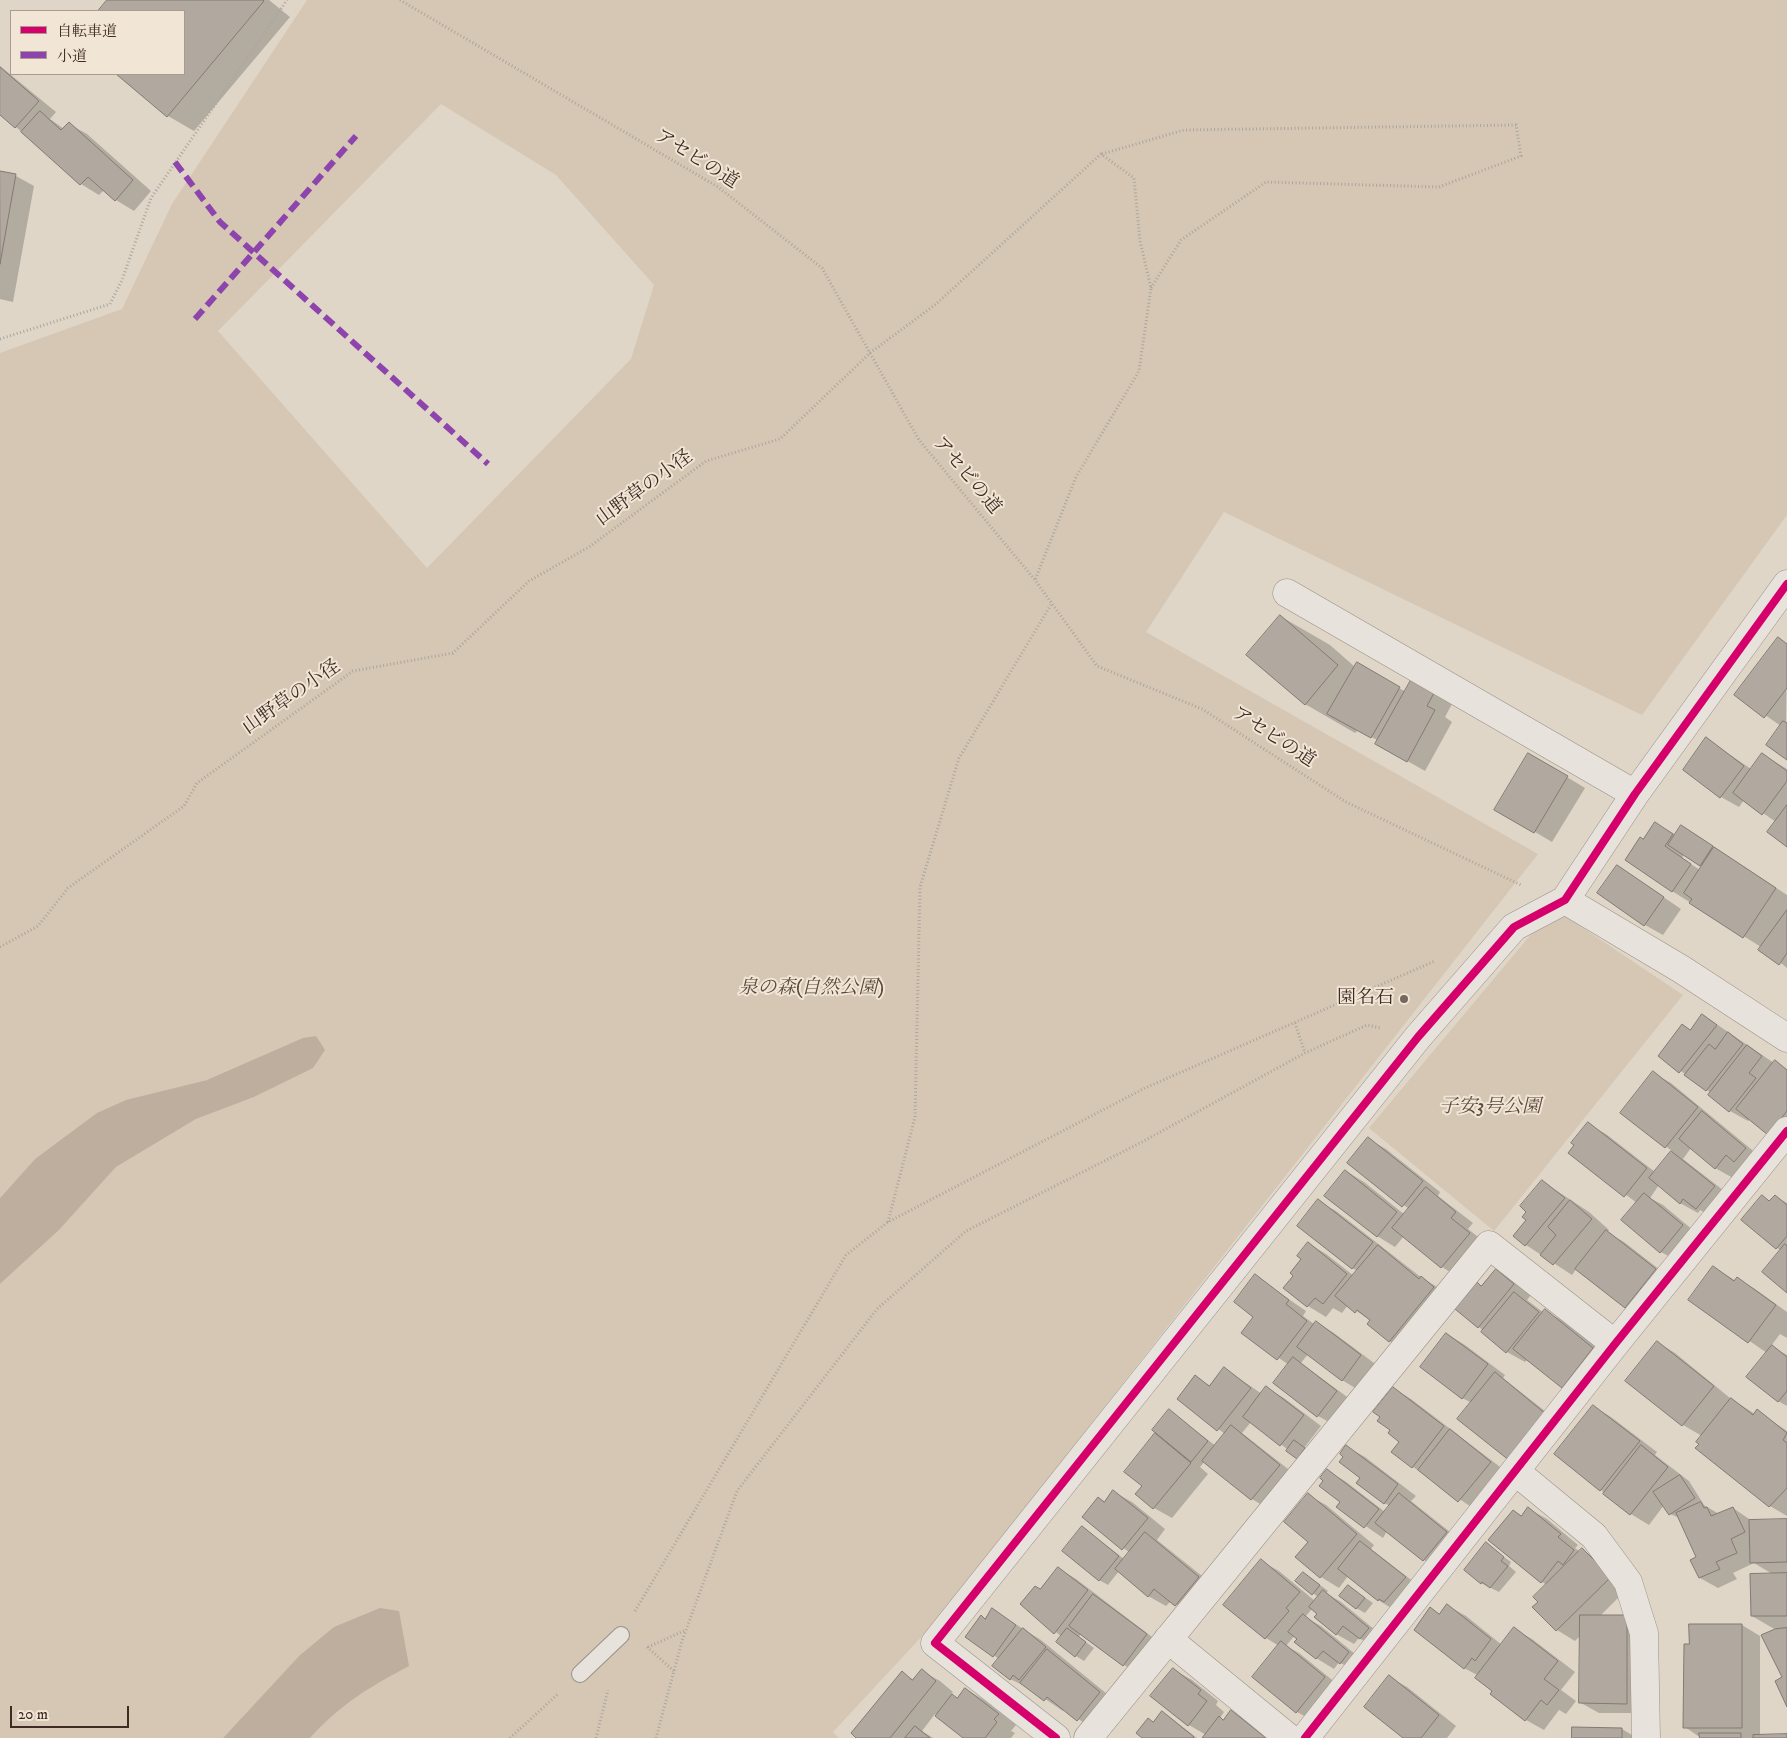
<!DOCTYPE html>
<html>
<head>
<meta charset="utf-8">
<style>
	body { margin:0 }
	#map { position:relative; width:1787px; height:1738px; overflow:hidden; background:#dfd6c8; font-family:"IM FELL DW Pica","Noto Serif JP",serif }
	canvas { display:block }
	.legend { position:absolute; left:10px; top:10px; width:175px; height:65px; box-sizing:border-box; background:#f1e5d5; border:1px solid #aa9b8e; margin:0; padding:6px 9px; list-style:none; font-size:15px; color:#3f2b24 }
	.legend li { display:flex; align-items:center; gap:10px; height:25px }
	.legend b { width:25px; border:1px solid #aa9b8e }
	.scale { position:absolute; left:10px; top:1706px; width:119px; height:22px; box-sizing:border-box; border:2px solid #3f2b24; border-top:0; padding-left:6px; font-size:15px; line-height:18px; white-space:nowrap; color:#3f2b24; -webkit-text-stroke:4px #f1e5d5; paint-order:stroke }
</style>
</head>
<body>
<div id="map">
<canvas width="1787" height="1738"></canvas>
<ul class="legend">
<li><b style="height:6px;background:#d6006c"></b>自転車道</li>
<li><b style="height:6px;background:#8e44ad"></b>小道</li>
</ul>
<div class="scale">20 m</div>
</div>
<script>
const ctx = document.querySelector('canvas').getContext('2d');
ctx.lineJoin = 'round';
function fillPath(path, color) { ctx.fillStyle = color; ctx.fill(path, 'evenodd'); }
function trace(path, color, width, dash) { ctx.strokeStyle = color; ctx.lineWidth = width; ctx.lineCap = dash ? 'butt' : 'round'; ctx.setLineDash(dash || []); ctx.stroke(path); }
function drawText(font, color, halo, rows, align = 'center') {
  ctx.font = font + ' "IM FELL DW Pica","Noto Serif JP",serif'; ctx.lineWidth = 4; ctx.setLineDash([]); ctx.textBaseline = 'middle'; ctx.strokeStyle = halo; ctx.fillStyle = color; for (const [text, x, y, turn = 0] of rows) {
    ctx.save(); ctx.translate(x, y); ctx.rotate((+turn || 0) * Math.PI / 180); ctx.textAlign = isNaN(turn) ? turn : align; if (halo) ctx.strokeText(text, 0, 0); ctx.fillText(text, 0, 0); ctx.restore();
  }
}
const green = new Path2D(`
	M307,0h1480v515l-145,200 -418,-203 -78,120 392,222 -600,765 -105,113 6,6h-529l24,-25 34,-25 -69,-32 -76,82h-223v-454l59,-54 57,-63 80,-48 58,-22 58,-29 -105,12 -36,9 -136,70 -35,39v-845l122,-44 50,-105zM441,104l115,71 98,110 -23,74 -204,209 -209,-237z
	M1553,908l130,87 -189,236 -125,-103z`);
const water = new Path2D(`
	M316,1036l9,14 -12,18 -59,29 -58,22 -80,48 -57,63 -59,54v-86l35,-39 62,-46 29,-13 81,-20 96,-42z
	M380,1608l19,3 10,55c-41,22 -67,37 -99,72h-87l76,-82 35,-29z`);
const shadow = new Path2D(`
	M109,0h160l21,17 -96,114 -26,-15 -50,-42h66v-63h-85z
	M0,66l56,46 -6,7 14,10 5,-5 18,10 64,57 -17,20 -18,-11 -12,-10 -5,5 -18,-11 -81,-71z
	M0,173l16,3 18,10 -21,116 -13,-3z
	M1280,616l50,29 25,22 2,-3 49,28 5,-10 41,22 -7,13 7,5 -27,49 -30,-17 -16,-13 -21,-11 -3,3 -50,-29z
	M1787,644l-1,79 1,35 -6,-32 -45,-31z
	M1707,739l44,30 11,-15 25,15v76l-11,-23 -32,-22 -5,7 -18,-10z
	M1529,754l56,34 -33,54 -56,-33z
	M1655,823l21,12 14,-4 97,64v73l-26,-21 -89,-56 -28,-51zM1684,854l19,13 -3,3 -18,-12z
	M1618,866l63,43 -18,26 -18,-10z
	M1703,1015l71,48 13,6v75l-37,-25 -2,2 -18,-10 -21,-16 2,-2 -52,-38 24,-30 8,5z
	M1653,1073l18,10 92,76 -30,19 -18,-10 -24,-20 -8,11 49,38 -17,22 -15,-9 -2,3 -18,-10 -21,-18 -9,13 13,7 37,31 -21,26 -18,-10 -38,-32 14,-17 -67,-50 18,-29 18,10 49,38 17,-21 -50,-38z
	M1368,1139l18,10 54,43 -2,4 35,27 -5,6 19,15 -27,34 -18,-11 -38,-31 -9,11 -18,-11 -31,-65 18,11 41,33 4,-6 -60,-46z
	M1542,1181l47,31 20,18 -2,2 17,10 49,38 -29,37 -18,-10 -49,-39 -5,7 -46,-30 2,-25z
	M1762,1196l9,6 4,-6 12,7v88l-6,-40 -38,-31z
	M1318,1201l18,10 86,67 17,10 -32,64 -18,-11 -18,-20 -23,-16 -6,8 -9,-5 -7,9 -18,-11 -23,-18 10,-12 13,-33 18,11 28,22 4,-5 -6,-3z
	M1713,1267l23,14 1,-2 18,10 32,23v26l-7,-4 -9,12 16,9v51l-9,-5 -11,-48 -77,-53z
	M1496,1270l18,11 17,14 -4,5 17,13 1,-2 18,10 48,38 -31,38 -18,-10 -34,-28 -3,3 -18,-10 -28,-25 4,-40z
	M1255,1276l51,35 -3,5 11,8 2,-2 18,11 44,33 -18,25 -18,-11 -34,-26 -7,9 53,39 -18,24 -18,-10 -29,-51 -46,-32 12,-17z
	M1447,1334l18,11 40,30 -2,3 61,48 -92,-23 -10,-5z
	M1657,1342l18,11 55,45 25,16 2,-3 30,20v85l-17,-10 -73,-58 5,-12 -19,-11 -56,-44z
	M1224,1368l38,26 4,-6 18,10 37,28 -17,22 9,6 -7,9 -55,-41 -9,11 55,43 -27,34 -18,-11 -47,-38 -5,6 8,7 -36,44 -18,-10 -17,-14 6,-8 13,-51 8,5 5,-29 47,35 9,-12 -47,-35 17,-22 16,9z
	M1393,1388l18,11 97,74 -31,38 -64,-44 -12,-25 -10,-12z
	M1593,1406l18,11 46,35 -2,3 34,26 15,24 15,9 14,-6 19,13 35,-1v184l-11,-74 -24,-14 22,-41 -20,-12 -21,10 4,6 -19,9 -18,-10 -8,-18 6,-3 -18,-39 -10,-4 -6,-9 -15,20 -18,-11 -27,-21 -3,-3z
	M1347,1447l18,10 51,39 -5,5 53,42 -22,28 -18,-11 -37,-29 -4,7 -45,-31 4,-5 -15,-31 18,10 40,31 5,-6 -6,-3 -39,-47z
	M1114,1492l18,10 33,27 -8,11 60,48 -23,28 -23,-15 -5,5 -18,-10 -29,-25 -11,14 -9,-5 -17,-53 42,32 6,-6 -46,-36 15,-19 7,4z
	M1308,1495l18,10 48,40 -3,4 52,40 -27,22 -18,-11 -30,-24 -9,12 -18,-11 -11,-35z
	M1529,1509l18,10 31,26 -3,3 5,4 2,-2 18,10 28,28 -29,29 46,10 -1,86h-45l-18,-10v-68l-6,6 -18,-11 -23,-23 6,-5 7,-17 -5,-3 -28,-71 8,5z
	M1486,1544l25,18 -2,4 7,6 -17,20 -18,-9z
	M1261,1561l18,10 36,30 3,-4 -21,-16 6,-7 9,5 16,12 -2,2 15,9 45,37 -8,10 -19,-11 -5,6 -18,-10 -24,-25 -7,8 16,9 45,37 -8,10 -19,-11 -5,7 -18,-11 -21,-23 -9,11 13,7 43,35 -27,34 -18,-10 -18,-66 -13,-8 -41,-34z
	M1058,1568l18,11 88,67 -22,30 -18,-11 -43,-32 -2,4 15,11 -10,13 -8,-5 -14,-19 -40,-33 19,-14z
	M1348,1586l25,17 -8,10 -9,-5z
	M1448,1606l18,10 36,29 12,-16 18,10 43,33 -14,18 15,11 -10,13 -7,-4 -15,20 -18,-10 -34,-26 2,-3 -15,-15 -15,-8 -33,-59 9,6z
	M993,1610l48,30 77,63 -22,28 -32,-22 -1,2 -34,-23 -19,-9 -11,-20 -32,-23z
	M1690,1625h52l18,11v100l27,-1v3h-86l-16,-11z
	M1174,1670l18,10 26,21 -2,4 8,7 -4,6 4,3 7,-10 18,11 21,16h-67l3,-3 -17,-10z
	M922,1671l18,10 13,11 -2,3 7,4 8,-10 18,11 32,25 -5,6 4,2 -4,5h-45l-31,-24 -13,17 11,7h-75l44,-65 12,7z
	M1389,1677l18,10 49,39 -9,12h-42z
	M1162,1713l9,5 26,20h-52z
	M1622,1729l15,9h-63z`);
const building = new Path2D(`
	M107,0h156l1,1 -97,116 -51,-43h68v-63h-86z
	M0,67l39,34 -24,27 -15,-13z
	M40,111l21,19 8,-8 64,58 -18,21 -27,-24 -8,8 -59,-53z
	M0,171l16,3 -16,90z
	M1280,615l58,50 -33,40 -59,-50z
	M1778,637l9,7v44l-23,30 -30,-23z
	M1357,662l43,25 -29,51 -44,-24z
	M1411,680l23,13 -7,13 8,4 -28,52 -32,-18z
	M1783,721l4,2v37l-21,-15z
	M1706,737l38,29 -24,32 -37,-28z
	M1528,753l40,23 -34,57 -40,-23z
	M1762,753l25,18v10l-25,34 -29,-22z
	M1787,805v42l-20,-15z
	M1655,822l18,12 -8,12 26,18 -19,28 -47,-32 15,-23 3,2z
	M1681,825l32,21 -13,20 -32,-21z
	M1714,847l62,41 -33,50 -54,-35 3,-4 -8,-6z
	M1617,865l47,32 -20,29 -47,-33z
	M1787,910v43l-8,12 -21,-15z
	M1702,1014l15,11 -38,48 -21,-17 24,-32 8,6z
	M1728,1032l15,12 -37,47 -22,-16 25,-31 6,5z
	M1747,1045l15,11 -13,17 7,5 -27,34 -21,-17z
	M1775,1060l12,10v41l-19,24 -32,-26z
	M1653,1071l45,36 -33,41 -45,-35z
	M1702,1111l44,37 -12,14 -8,-7 -11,14 -36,-30z
	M1588,1122l59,46 -23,29 -56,-44 6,-8 -3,-2z
	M1368,1137l55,44 -21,26 -55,-44z
	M1671,1151l44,35 -19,23 -13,-10 -3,5 -31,-26z
	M1345,1170l52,42 -20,25 -53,-41z
	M1542,1180l23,18 -40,48 -12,-10 13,-16 -4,-3 4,-5 -6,-6z
	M1426,1187l30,25 -5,6 19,15 -29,35 -49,-40z
	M1644,1193l39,32 -23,28 -39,-33z
	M1762,1195l7,6 6,-6 12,10v31l-11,13 -35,-29z
	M1318,1199l55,43 -21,27 -55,-43z
	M1570,1200l22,19 -39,46 -13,-10 16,-20 -8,-8z
	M1606,1230l50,39 -31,39 -50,-39z
	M1308,1242l39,32 -24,30 -8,-6 -8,9 -24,-19 10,-12 -3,-3 11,-14 -4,-3z
	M1785,1244l2,2v47l-25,-21z
	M1378,1245l41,34 2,-3 13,11 -45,55 -22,-18 3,-4 -13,-10 -2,3 -20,-17z
	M1713,1266l21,15 3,-4 39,28 -28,38 -60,-43z
	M1496,1269l18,15 -36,44 -23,-19 22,-27 4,4z
	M1255,1274l34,26 -3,4 21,17 -30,39 -36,-27 12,-16 -19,-15z
	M1514,1292l25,20 -33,41 -25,-21z
	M1545,1309l48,39 -31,40 -49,-39z
	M1316,1321l45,34 -19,26 -45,-34z
	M1446,1333l42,31 -26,35 -42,-32z
	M1657,1341l57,45 -32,40 -57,-45z
	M1772,1345l15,12v34l-9,11 -32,-25z
	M1293,1357l44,34 -20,26 -44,-34z
	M1224,1367l27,21 -34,43 -40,-32 18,-24 14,11z
	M1495,1372l52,43 -37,46 -53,-42z
	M1266,1386l38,29 -24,31 -37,-29z
	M1393,1387l51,39 -32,42 -21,-16 8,-10 -11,-9 2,-3 -13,-9 3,-4 -7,-5z
	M1731,1398l22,17 4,-6 30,24 -4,7 4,3v45l-18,19 -74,-59 4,-4 -3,-2z
	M1593,1405l47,36 -40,50 -46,-37z
	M1169,1409l39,32 -17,21 -39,-32z
	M1231,1425l49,40 -29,35 -49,-39z
	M1450,1429l41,33 -33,40 -40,-32z
	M1155,1433l36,30 -38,46 -18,-15 7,-8 -18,-14z
	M1294,1440l11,8 -8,11 -11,-8z
	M1346,1445l52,39 -14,20 -28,-21 4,-5 -21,-16 4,-5 -3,-3z
	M1641,1445l27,22 -38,48 -27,-21z
	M1327,1469l52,40 -15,19 -28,-21 4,-5 -21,-16 4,-5 -3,-3z
	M1680,1475l15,23 -26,17 -16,-23z
	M1113,1490l35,28 -26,32 -40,-33 16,-20 6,5z
	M1308,1493l49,41 -37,44 -25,-21 13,-15 -24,-20z
	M1399,1493l48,39 -24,29 -48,-38z
	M1701,1502l3,6 3,-1 4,9 22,-9 12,25 -14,7 6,14 -21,9 4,7 -21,9 -9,-18 6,-3 -20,-44z
	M1528,1507l33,27 -3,3 16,13 -11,15 -5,-4 -17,22 -53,-43 25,-30 8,6z
	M1787,1519v43l-37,1 -1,-43z
	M1082,1526l37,30 -20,25 -37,-30z
	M1145,1532l54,45 -24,29 -21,-17 -6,8 -33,-28z
	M1360,1541l46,36 -22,25 -5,-3 -1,2 -40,-32z
	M1486,1542l18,15 -3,4 7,5 -18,22 -8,-6 -1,2 -17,-14z
	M1582,1548l29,29 -55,54 -24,-24 6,-5 -5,-5z
	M1261,1559l39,33 -14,16 3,3 -24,28 -42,-34z
	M1058,1567l30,23 -34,44 -34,-30 15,-18 5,3z
	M1303,1572l17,13 -8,10 -17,-14z
	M1787,1573v43h-36l-1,-42z
	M1348,1585l17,13 -9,11 -17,-13z
	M1323,1590l46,38 -9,11 -17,-13 -7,9 -22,-18 3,-3 -8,-7z
	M1093,1594l54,40 -24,32 -54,-40z
	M1447,1604l44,35 -16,22 -3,-3 -8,11 -50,-39 16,-23 9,7z
	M992,1608l24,17 -23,32 -28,-20 16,-22 4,4z
	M1303,1614l46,38 -9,12 -17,-13 -7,8 -22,-17 3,-3 -9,-7z
	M1580,1615h47v89l-48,-1z
	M1689,1624h53v104h-59l1,-84h5z
	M1514,1627l44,34 -14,18 15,11 -12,15 -6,-5 -16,21 -35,-27 2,-3 -17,-13z
	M1023,1628l23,19 -27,33 -6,-5 -3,5 -18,-14z
	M1067,1628l19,14 -11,15 -19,-15z
	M1787,1628v79l-12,-26 7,-4 -21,-42 14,-6z
	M1281,1641l44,36 -29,36 -44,-36z
	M1047,1649l53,43 -23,29 -30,-24 -3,4 -24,-18z
	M1173,1668l28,22 -3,4 9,7 -19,25 -38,-30z
	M922,1669l14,12 -46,57h-34l-5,-5 51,-62 10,9z
	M1389,1675l50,40 -18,23h-18l-39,-31z
	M965,1688l34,26 -5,5 3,3 -12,16h-22l-28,-22 17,-22 5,4z
	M1231,1710l35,28h-64l17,-22 4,4z
	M1162,1711l32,26 -1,1h-51l-6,-5 12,-15 5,4z
	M915,1726l15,12h-25z
	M1572,1727l50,1v10h-50z
	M1699,1733h42v5h-41z
	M1787,1734v4h-34v-3z`);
const path = new Path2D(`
	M400,0l318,187 104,81 97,172 116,140 62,86 105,43 144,93 175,83
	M1102,154l82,-24 332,-5 5,31 -82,31 -173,-5 -85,58 -30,48
	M0,339l110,-35 12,-24 29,-82 136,-198
	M0,947l38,-21 30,-38 116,-82 13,-23 156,-112 100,-18 76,-72 60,-34 117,-86 74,-22 90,-86 66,-49 165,-150 33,24 6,63 11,47 -12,83 -63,106 -41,103
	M1295,1023l10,30
	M888,1222l27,-105 5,-230 39,-129 93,-155
	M635,1611l211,-356 42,-33 257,-134 290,-127
	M647,1647l28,25
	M648,1647l38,-17
	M510,1738l49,-45
	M596,1738l12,-48
	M656,1738l26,-97 55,-150 140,-182 89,-78 176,-89 163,-89 62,-28 14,3`);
const service = new Path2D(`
	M580,1674l41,-39`);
const minor = new Path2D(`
	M1287,593l348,201
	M1565,900l116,69 106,69
	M1515,1471l79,65 34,46 16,51 2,105
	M1168,1639l121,99
	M1056,1738l-121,-95 483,-606 96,-110 51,-27 70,-106 152,-210
	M1088,1738l401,-493 126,99
	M1305,1738l310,-394 172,-213`);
const quiet = new Path2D(`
	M175,162l45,60 268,242
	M195,319l161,-183`);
const cycleway = new Path2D(`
	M1056,1738l-121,-95 483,-606 96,-110 51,-27 70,-106 152,-210
	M1305,1738l310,-394 172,-213`);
const markers = [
	[1404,999,5,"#77675d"]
];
const streetNames = [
	["アセビの道",696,160,32],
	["アセビの道",966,476,50],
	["山野草の小径",645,489,-36],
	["山野草の小径",292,698,-35],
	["アセビの道",1273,738,33]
];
const parkNames = [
	["泉の森(自然公園)",811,989],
	["子安3号公園",1490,1108]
];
const poiNames = [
	["園名石",1394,999]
];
fillPath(green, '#d5c7b4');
fillPath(water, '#bdae9d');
fillPath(shadow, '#0003');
fillPath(building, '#b1a9a0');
trace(building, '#827a73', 1);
trace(service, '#999188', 18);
trace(minor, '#999188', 29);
trace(path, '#aaa59e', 3, [1, 2.5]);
trace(service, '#e7e2db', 16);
trace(minor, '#e7e2db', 28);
trace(quiet, '#8e44ad', 6, [12, 6]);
trace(cycleway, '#d6006c', 8);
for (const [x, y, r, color] of markers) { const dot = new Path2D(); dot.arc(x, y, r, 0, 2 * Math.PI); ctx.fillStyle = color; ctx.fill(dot); trace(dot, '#f1e5d5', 2); }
drawText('19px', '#3f2b24', '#f1e5d5', streetNames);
drawText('italic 19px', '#5b483e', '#f1e5d5', parkNames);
drawText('19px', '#3f2b24', '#f1e5d5', poiNames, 'right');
</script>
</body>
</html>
